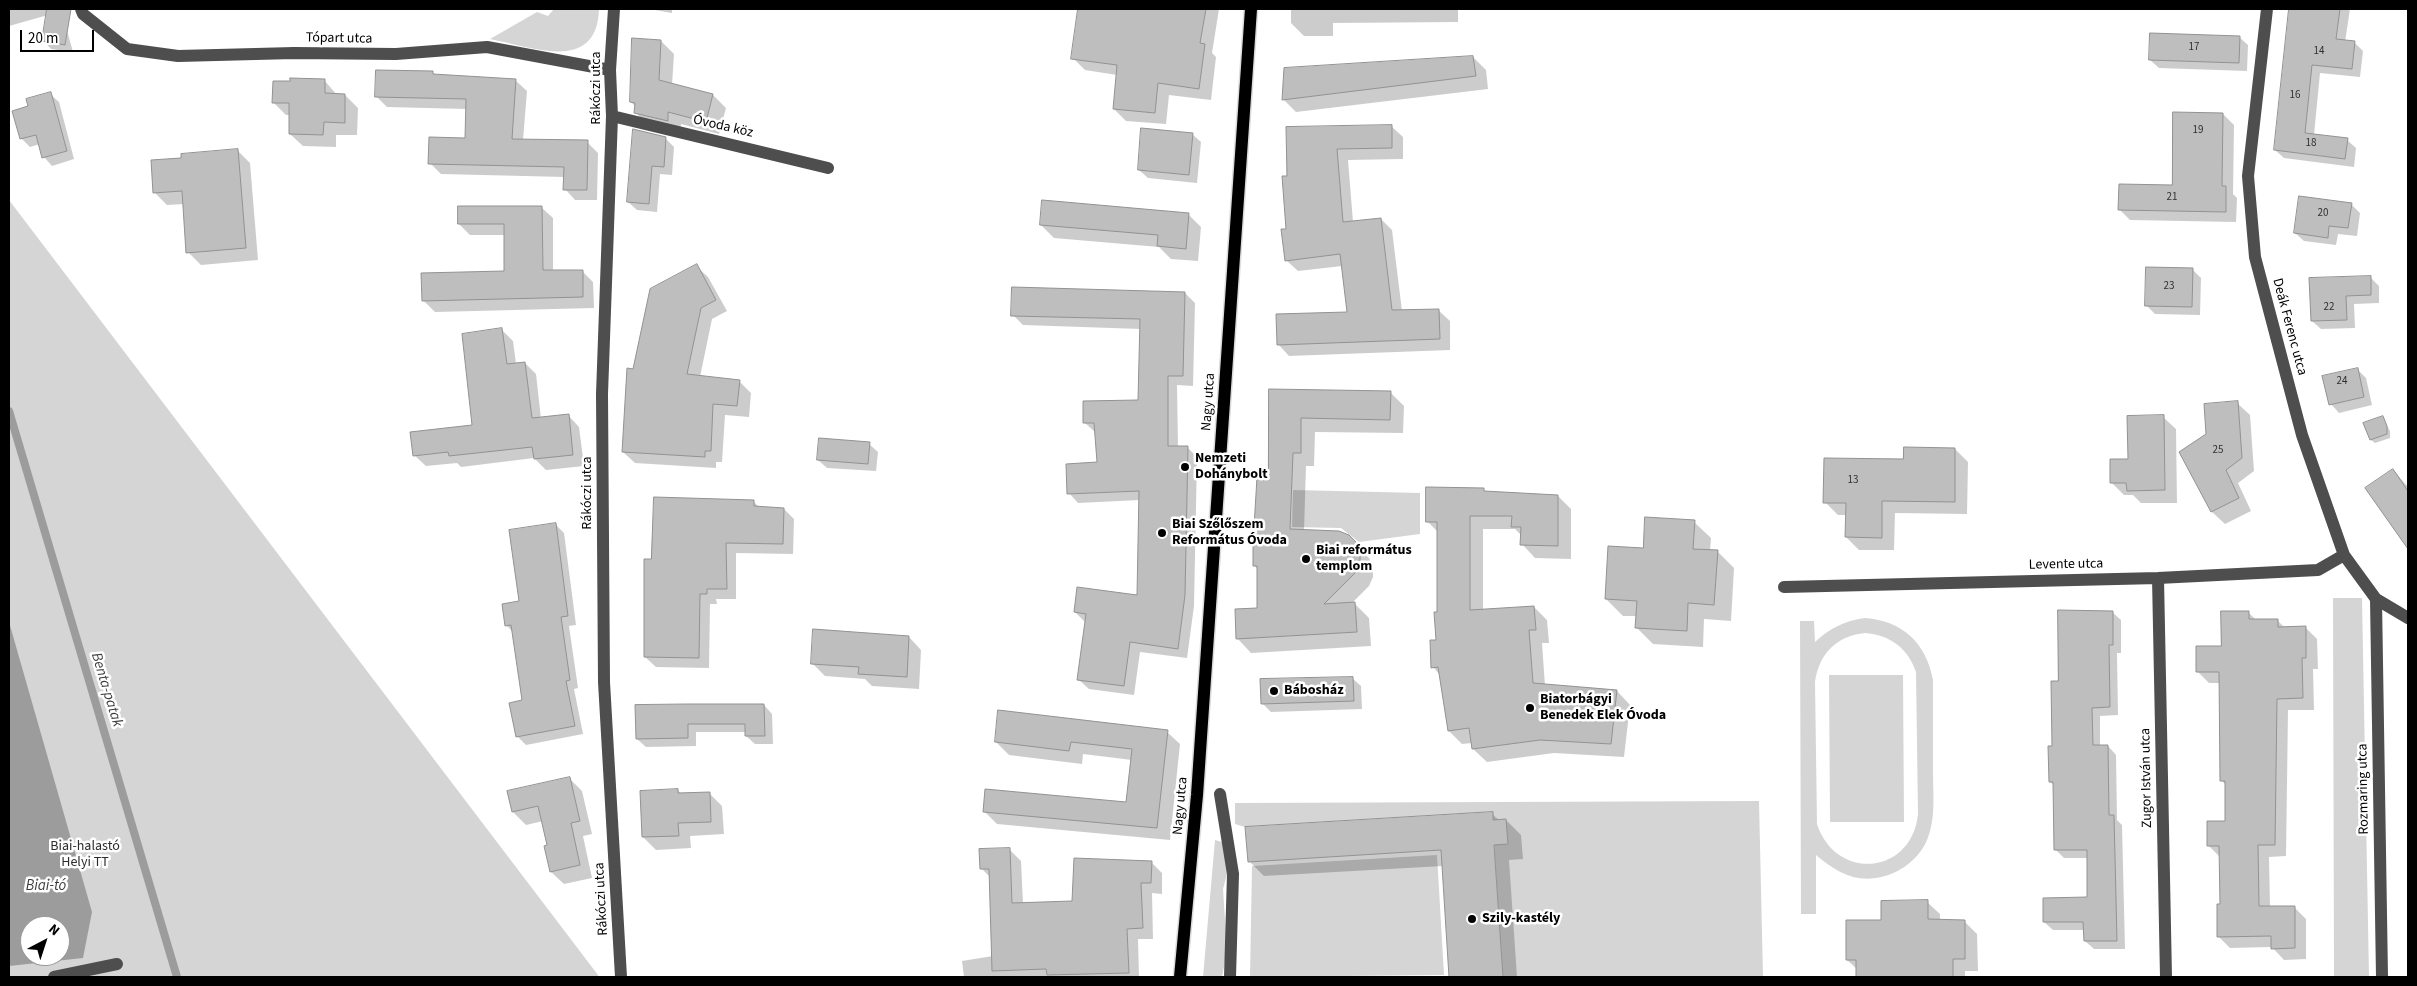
<!DOCTYPE html>
<html>
<head>
<meta charset="utf-8">
<style>
	body { margin:0 }
	#map { position:relative; width:2417px; height:986px; overflow:hidden; background:#fff; font-family:"Source Sans 3",sans-serif }
	canvas { display:block }
	.frame { position:absolute; inset:0; border:10px solid #000; pointer-events:none }
	.north { position:absolute; left:20px; top:916px; width:50px; height:50px; box-sizing:border-box; background:#fff; border:1px solid #999; border-radius:50%; rotate:40deg; font-size:14px; font-weight:700; line-height:20px; text-align:center; color:#000 }
	.north::after { content:''; display:block; margin:auto; width:18px; height:22px; background:#000; clip-path:polygon(50% 0,100% 100%,50% 72%,0 100%) }
	.scale { position:absolute; left:20px; top:30px; width:74px; height:22px; box-sizing:border-box; border:2px solid #000; border-top:0; padding-left:6px; font-size:15px; line-height:18px; white-space:nowrap; color:#000; -webkit-text-stroke:4px #fff; paint-order:stroke }
</style>
</head>
<body>
<div id="map">
<canvas width="2417" height="986"></canvas>
<div class="frame"></div>
<div class="north">N</div>
<div class="scale">20 m</div>
</div>
<script>
const ctx = document.querySelector('canvas').getContext('2d');
ctx.lineJoin = 'round';
function fillPath(path, color) { ctx.fillStyle = color; ctx.fill(path, 'evenodd'); }
function trace(path, color, width, dash) { ctx.strokeStyle = color; ctx.lineWidth = width; ctx.lineCap = dash ? 'butt' : 'round'; ctx.setLineDash(dash || []); ctx.stroke(path); }
function drawText(font, color, halo, rows, align = 'center') {
  ctx.font = font + ' "Source Sans 3",sans-serif'; ctx.lineWidth = 5; ctx.setLineDash([]); ctx.textBaseline = 'middle'; ctx.strokeStyle = halo; ctx.fillStyle = color; for (const [text, x, y, turn = 0] of rows) {
    ctx.save(); ctx.translate(x, y); ctx.rotate((+turn || 0) * Math.PI / 180); ctx.textAlign = isNaN(turn) ? turn : align; if (halo) ctx.strokeText(text, 0, 0); ctx.fillText(text, 0, 0); ctx.restore();
  }
}
const green = new Path2D(`
	M554,9h45c-2,65 -67,38 -109,30l47,-27 11,4z
	M9,200l589,775v2h-589zM30,926h30v30h-30z
	M1293,490l127,3v41l-61,8 -18,-14 -49,-1z
	M2333,598h29l7,379h-35z
	M1865,618c37,3 61,24 68,62 0,30 0,61 0,92 0,22 3,47 -6,68 -7,17 -24,31 -42,36 -28,8 -48,-3 -69,-21v59h-15l-1,-293h14l1,21c15,-14 29,-21 50,-24zM1865,633c25,2 43,15 51,39l2,142c-6,61 -82,68 -101,10l-2,-142c4,-28 21,-46 50,-49z
	M1829,675h74l1,147h-74z
	M1759,801l4,176h-260l-11,-165 -247,15 -10,-3v-21z
	M1215,840l7,2 9,17 -8,30 4,62 -5,26h-19z
	M1437,855l7,120 -194,2 2,-111z`);
const water = new Path2D(`
	M9,622l83,290 -9,46 -74,8zM30,926h30v30h-30z`);
const shadow = new Path2D(`
	M9,9h52l12,43 -22,-3 -7,-8 4,-26 -39,11z
	M649,9h23v4z
	M1092,9h127l-7,44 4,4 -5,43 -42,-5 -3,29 -40,-3 -12,-12 3,-34 -32,-5 -12,-12 15,-28z
	M1291,9h167v13l-125,1v13h-29l-13,-13z
	M2290,9h60l-5,33 10,1 8,8 -3,26 -40,-4 -6,62 33,5 9,8 -2,19 -70,-9 -9,-8z
	M2239,37l9,8 -1,26 -88,-3 -9,-8z
	M661,41l13,13 -2,31 41,10 13,13 -7,26 -38,-10 -1,9 -32,-8 -13,-13 1,-5 -5,-5z
	M1473,57l13,13 2,19 -192,23 -13,-13z
	M433,73l2,2 81,6 11,10 -4,49 64,2 11,11 -1,47h-22l-10,-11v-12l-124,-3 -11,-11 36,-24 1,-30 -80,-2 -11,-11z
	M324,80l13,15h8l13,13 -1,27h-21v12l-33,-1 -13,-12v-19h-4l-13,-13z
	M50,94l9,8 15,57 -22,7 -8,-9 -4,-13 -10,3 -9,-9 9,-31z
	M2223,114l11,11 -1,69 4,4 -1,24 -106,-2 -11,-11 55,-23z
	M1391,126l12,11v22l-55,1 5,62 28,-3 11,11 10,81 36,-1 12,11v29l-161,6 -11,-12 70,-31 -6,-47 -44,5 -12,-11 1,-132z
	M1192,134l9,8 -4,41 -49,-5 -9,-8z
	M666,139l8,8 -2,28 -12,-1 -3,38 -20,-2 -9,-8z
	M237,150l13,13 8,97 -57,5 -13,-13 -4,-48 -17,1 -13,-13 29,-33z
	M2351,204l9,9 -3,23 -19,-2 -2,11 -32,-4 -9,-8z
	M541,207l12,11v54l29,-1 11,11 1,26 -159,4 -12,-12 83,-27 -1,-38h-35l-11,-11z
	M1188,214l13,13 -3,34 -27,-2 -12,-12 -105,-9 -13,-13z
	M696,266l12,11 19,34 -15,8 -12,58 39,4 12,12 -2,24 -24,-2 -3,47h-6v6l-81,-5 -12,-11 11,-82z
	M2192,269l9,9 -1,37 -45,-1 -9,-9z
	M2370,277l9,9v17l-25,1 1,24 -34,1 -9,-8z
	M1185,293l10,10 -2,83 -16,-1 1,62h9l10,10 -3,149 -7,52 -47,-6 -6,43 -45,-6 -10,-9 6,-58 -10,-10 63,-15 2,-97 -62,3 -9,-10 29,-30 -2,-30 -11,-10 54,-21 2,-73 -118,-4 -10,-10z
	M502,330l11,11 3,23 9,-1 11,11 5,45 27,-4 11,12 5,39 -38,4 -12,-12 -73,9 -4,-4 -31,3 -12,-11 60,-29z
	M2357,369l9,9 6,27 -33,8 -8,-9z
	M1270,390l120,2 14,14 -1,27 -88,-1 -1,34h-8l-2,65 44,5 21,22 4,9v10l-4,9 -18,18h4l14,14 2,28 -120,7 -13,-14 20,-30v-39l-4,-5 15,-86z
	M2237,403l13,12 4,56 -16,12 13,28 -26,13 -13,-12 -31,-60 26,-17z
	M2163,417l13,12 1,74h-36l-8,-8h-9l-13,-13z
	M2382,417l8,14v7l-15,5 -4,-3z
	M869,444l9,8 -2,19 -49,-3 -9,-8z
	M1955,449l13,13 -1,52 -72,-1 -1,37h-35l-13,-13 1,-22h-9l-13,-13 80,-41z
	M2393,470l15,17v58l-4,-5z
	M1483,489l3,3 72,4 13,13v50l-36,-1 -13,-14v-8l-7,-7h-32v81l51,-3 13,13 2,23h-7l3,43 72,5 13,14 -6,52 -70,-4 -67,9 -14,-13 -1,-6 -10,1 -13,-13 -9,-56 -7,-8 4,-26 1,-109 -11,-11z
	M754,502l6,6 24,1 10,10 -1,35 -57,-1v46h-20l1,5h-7l-1,64 -53,-1 -11,-10 7,-96z
	M1694,522l17,16 -1,13h7l17,17 -3,53 -27,-2 -1,28 -50,-3 -17,-17 1,-11h-14l-17,-17z
	M556,525l8,8 12,92 -7,1 9,62 -4,1 9,45 -57,11 -9,-9 7,-35 -11,-69 -7,-7 14,-23z
	M2112,612l9,8v33h-4l1,62 -18,1v30h8l8,9 1,65 5,5 3,124h-31l-9,-8v-11h-32l-9,-8 45,-24 -1,-40h-24l-9,-9v-63l-5,-4 9,-100z
	M2248,612l8,8h21l8,8h21l11,11 1,30h-5l1,41h-26l-2,146 -17,1 1,50h24l12,12v40l-22,1 -12,-13 -42,1 -12,-12 3,-30 -1,-49 -12,-12 18,-23v-37l-5,-5v-97h-12l-12,-12 25,-24z
	M909,637l12,13 -2,39 -47,-3 -7,-7 -40,-3 -13,-13z
	M1352,678l9,8 1,23 -91,3 -9,-9z
	M764,705l8,9 1,30h-18l-9,-8v-4h-50v14l-50,1 -9,-8 -1,-32z
	M1167,732l13,12 -10,96 -173,-16 -13,-13 143,-7 5,-44 -49,-6 -1,10 -73,-9 -13,-13z
	M569,778l13,13 10,43 -9,2 9,42 -28,6 -13,-12 -8,-51 -17,4 -13,-13z
	M678,790l3,4 28,-1 13,13 2,28 -34,2 1,12 -35,2 -13,-13z
	M1492,814l7,6h7l15,15 2,24 -14,1 8,117h-67l-7,-111 -179,10 -15,-15z
	M1010,850l11,11 2,43 50,-2 78,-40 11,11v21l-10,-1 1,46h-15l1,38h-175l-2,-16 31,-5 -2,-78 -9,-9z
	M1927,902l13,12v7h24l13,13 1,37h-13v6h-108v-8l-10,-9 35,-39z`);
const stream = new Path2D(`
	M9,411l168,566`);
const building = new Path2D(`
	M47,9h24l-6,36 -23,-4z
	M1078,9h128l-6,34 5,1 -6,45 -41,-6 -3,30 -42,-4 4,-44 -46,-6z
	M2289,9h51l-4,30 19,2 -3,28 -40,-4 -7,68 43,5 -3,21 -71,-9z
	M2150,33l90,3 -1,27 -90,-3z
	M632,38l29,2 -2,40 54,14 -7,28 -38,-10v9l-34,-8 1,-10 -5,-1z
	M1473,56l3,20 -194,24 2,-32z
	M376,70l57,1v3l83,5 -4,60 76,1 -1,50h-24l1,-23 -136,-3 1,-27 36,1 1,-39 -91,-2z
	M290,78l35,1v14l20,1v29l-21,-1 -1,13 -34,-1v-31h-17l1,-22h17z
	M51,92l16,59 -25,7 -6,-23 -16,4 -8,-28 16,-5 -2,-7z
	M2173,112l50,1 -1,73h4v26l-108,-2 1,-26 53,1z
	M1392,125v23l-55,1 6,73 38,-4 11,92 47,-1 1,30 -163,6 -1,-31 71,-2 -7,-58 -55,7 -4,-32h5l-4,-53h5l-1,-49z
	M1141,128l52,5 -4,42 -51,-5z
	M633,129l33,8 -2,30 -12,-1 -3,38 -22,-2z
	M238,149l8,99 -60,5 -4,-62 -29,2 -2,-33 30,-2v-4z
	M2299,196l53,7 -4,25 -19,-2 -1,12 -34,-5z
	M1042,200l147,13 -3,36 -29,-3 1,-11 -118,-10z
	M458,206h84l1,64h40v27l-161,4 -1,-28 83,-2v-47h-46z
	M697,264l19,36 -15,8 -14,66 53,6 -3,26 -24,-2 -2,47h-6v6l-83,-5 5,-84 6,1 17,-80z
	M2146,267l47,1 -1,39 -47,-1z
	M2371,276v19l-25,1 1,24 -36,1 -2,-43z
	M1012,287l173,5 -2,84h-15v70h20l-3,149 -7,54 -48,-7 -6,44 -47,-6 9,-66 -12,-2 3,-25 60,8 2,-104 -72,3 -1,-30 31,-2 -3,-39h-11v-22l55,-1 2,-81 -129,-3z
	M502,328l5,36 18,-2 7,56 37,-4 4,41 -39,4 -2,-12 -83,9 -1,-4 -35,4 -3,-24 62,-7 -10,-91z
	M2358,368l6,29 -35,8 -7,-29z
	M1269,389l122,2 -1,29 -89,-2v35h-8l-3,76 49,2 10,4 7,7 4,10v10l-4,10 -32,32 31,-2 2,30 -121,7 -1,-30 22,-1v-42h-4v-22l4,-67h11z
	M2238,401l4,57 -16,12 13,28 -28,14 -32,-60 27,-18 -2,-30z
	M2164,415l1,75 -38,1 -1,-8h-16v-24h18l-1,-43z
	M2383,416l4,10v8l-17,6 -7,-17z
	M819,438l51,4 -2,22 -51,-4z
	M1904,447l51,1v54l-73,-1v37l-37,-1 1,-34h-23l1,-45 79,1z
	M2393,469l15,22v58l-43,-61z
	M1426,487l58,1v3l74,4v51l-38,-1 1,-18h-10l1,-11h-42v94l64,-4 2,24h-7l4,53 84,7 -6,54 -71,-4 -68,9 -3,-21 -21,3 -10,-64 -7,1 -1,-28h6l-2,-28h3v-90h-11z
	M654,497l100,3v6l30,2 -1,36 -57,-1 1,46h-20v5h-7l-1,64 -55,-1v-98h7z
	M1645,517l50,3 -2,29 25,1 -4,55 -26,-2 -1,28 -52,-3 2,-27 -32,-2 3,-53 35,2z
	M556,523l12,93 -7,1 9,63 -4,1 9,45 -59,11 -7,-34 13,-3 -11,-75 -6,1 -3,-22 17,-3 -10,-71z
	M2058,610l55,1v34h-4l1,62 -18,1 1,37h15l1,70h5l3,126h-33l-1,-19h-40v-24l44,-1v-47h-33l-1,-68h-4l-1,-36h4l-1,-65h7z
	M2221,611h28v8h29v8l28,-1v32h-4l1,40 -26,1 -2,146h-17l1,61h36v42l-24,1v-13l-54,1v-33h3l-1,-58h-12v-25h18v-40h-5l-1,-109h-23v-26h25z
	M813,629l96,7 -2,41 -49,-3 1,-7 -48,-3z
	M1353,677l1,24 -93,3 -1,-25z
	M687,704h77l1,32h-20v-12h-57v14l-52,1 -1,-34z
	M998,710l170,20 -11,98 -174,-16 2,-23 141,13 6,-53 -61,-7 -2,9 -74,-9z
	M570,777l10,44 -9,2 9,42 -30,7 -6,-26 3,-1 -9,-39 -26,6 -5,-21z
	M678,789v4l32,-1 1,30 -33,1 1,13 -37,1 -2,-46z
	M1493,812v8l13,-1 2,25 -14,1 9,132h-54l-8,-127 -193,12 -3,-35z
	M1010,848l2,55 60,-2 2,-43 78,3 -1,22h-10l2,45 -16,1 2,44 -82,2 -1,-6 -54,2 -3,-102h-9l-1,-20z
	M1928,900v19l37,1v39h-12v18h-97v-17h-10v-40h35v-19z`);
const minor = new Path2D(`
	M81,9l2,5 44,35 51,7 116,-3 102,1 91,-7 123,23
	M614,9l-4,61 2,46 -10,278 2,288 17,295
	M2267,9l-19,167 7,81 47,178 42,120 32,44 32,19
	M612,116l216,52
	M2158,578l8,399
	M1784,587l374,-9 160,-8 26,-15
	M2376,599l6,378
	M1220,794l13,80 -3,103
	M54,977l63,-13`);
const major = new Path2D(`
	M1180,977l17,-182 54,-786`);
const markers = [
	[1185,467,5,"#000"],
	[1162,533,5,"#000"],
	[1306,559,5,"#000"],
	[1274,691,5,"#000"],
	[1530,708,5,"#000"],
	[1472,919,5,"#000"]
];
const numberNames = [
	["17",2194,48],
	["14",2319,52],
	["16",2295,96],
	["19",2198,131],
	["18",2311,144],
	["21",2172,198],
	["20",2323,214],
	["23",2169,287],
	["22",2329,308],
	["24",2342,382],
	["25",2218,451],
	["13",1853,481]
];
const streetNames = [
	["Tópart utca",339,39,1],
	["Rákóczi utca",597,88,-90],
	["Óvoda köz",723,127,13],
	["Deák Ferenc utca",2289,327,75],
	["Nagy utca",1209,402,-86],
	["Rákóczi utca",588,493,-90],
	["Levente utca",2066,565,-1],
	["Zugor István utca",2147,778,-91],
	["Rozmaring utca",2364,789,-91],
	["Nagy utca",1181,806,-85],
	["Rákóczi utca",602,899,-93]
];
const poiNames = [
	["Nemzeti",1195,459],
	["Dohánybolt",1195,475],
	["Biai Szőlőszem",1172,525],
	["Református Óvoda",1172,541],
	["Biai református",1316,551],
	["templom",1316,567],
	["Bábosház",1284,691],
	["Biatorbágyi",1540,700],
	["Benedek Elek Óvoda",1540,716],
	["Szily-kastély",1482,919]
];
const parkNames = [
	["Biai-halastó",85,847],
	["Helyi TT",85,863]
];
const waterNames = [
	["Benta-patak",106,690,73],
	["Biai-tó",46,887]
];
fillPath(green, '#d5d5d5');
fillPath(water, '#9c9c9c');
fillPath(shadow, '#0003');
trace(stream, '#9c9c9c', 8);
fillPath(building, '#bebebe');
trace(building, '#929292', 1);
trace(major, '#dbdbdb', 15);
trace(minor, '#4e4e4e', 12);
trace(major, '#000', 12);
for (const [x, y, r, color] of markers) { const dot = new Path2D(); dot.arc(x, y, r, 0, 2 * Math.PI); ctx.fillStyle = color; ctx.fill(dot); trace(dot, '#fff', 2); }
drawText('11px', '#303030', null, numberNames);
drawText('14px', '#000', '#fff', streetNames);
drawText('bold 14px', '#000', '#fff', poiNames, 'left');
drawText('14px', '#2c2c2c', '#fff', parkNames);
drawText('italic 15px', '#3d3d3d', '#fff', waterNames);
</script>
</body>
</html>
